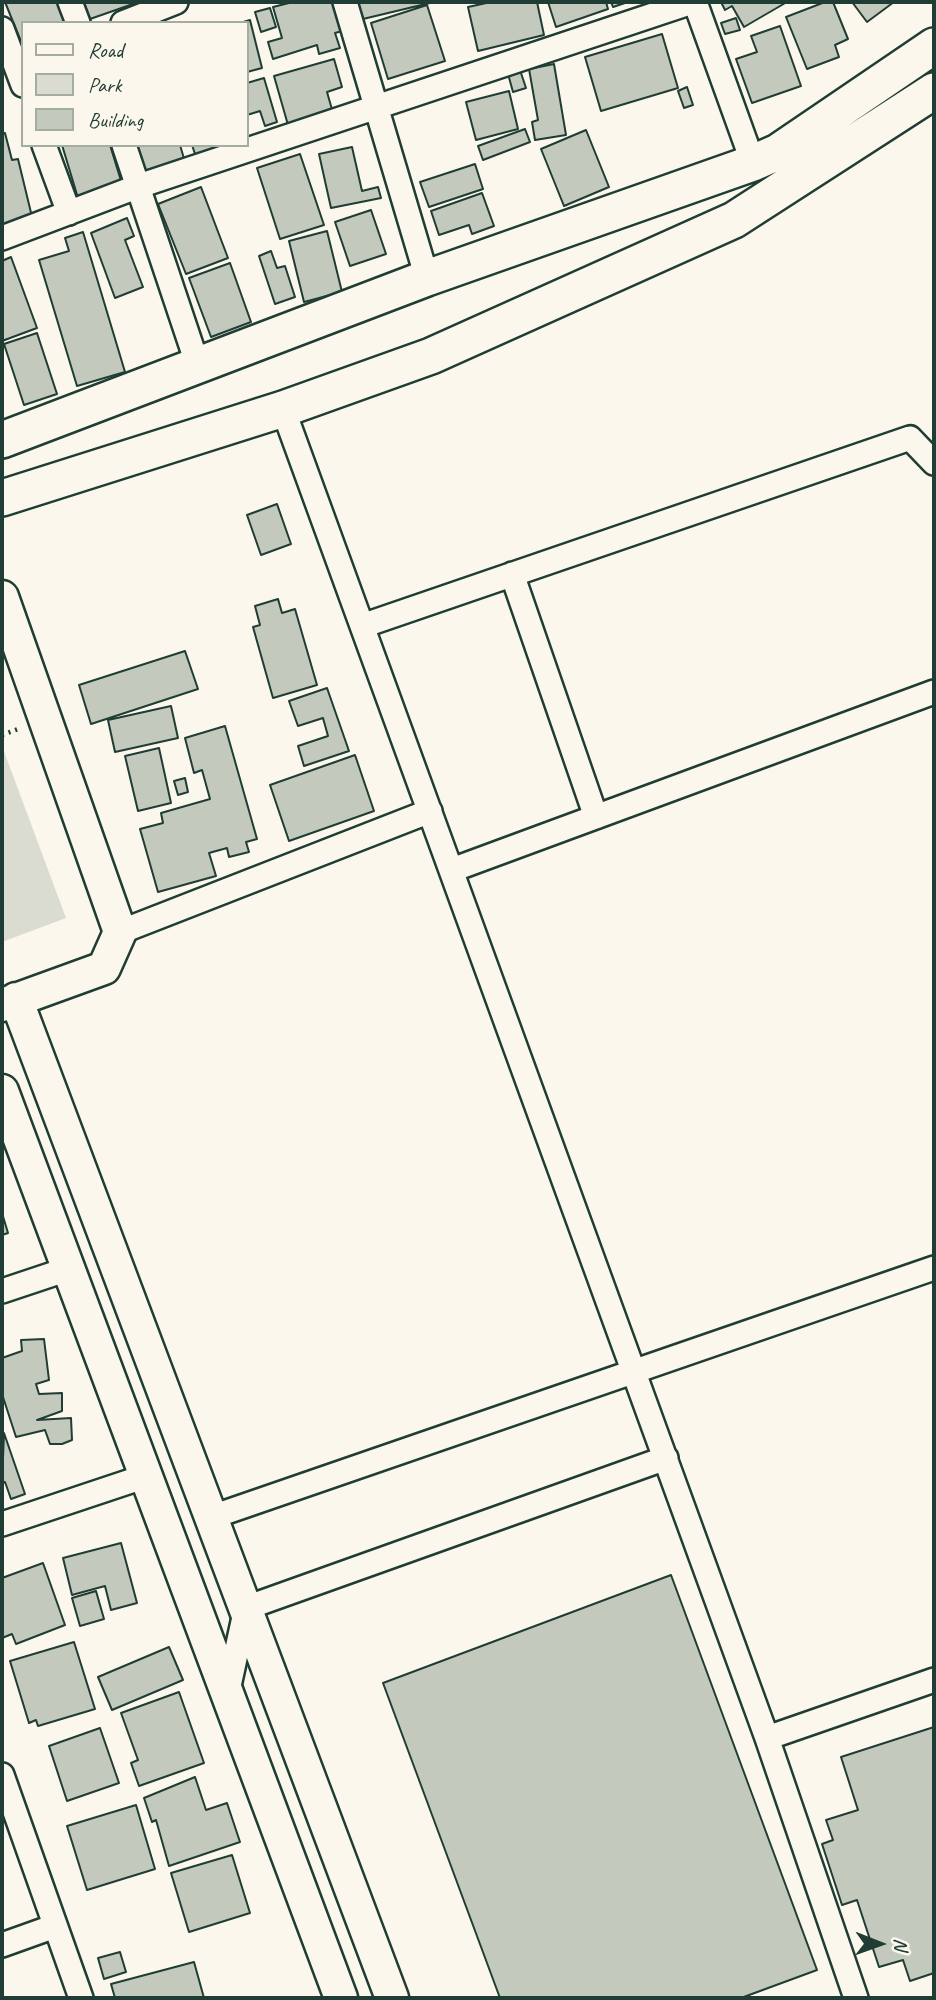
<!DOCTYPE html>
<html>
<head>
<meta charset="utf-8">
<style>
	body { margin:0 }
	#map { position:relative; width:936px; height:2000px; overflow:hidden; background:#fbf7ec; font-family:Caveat,sans-serif }
	canvas { display:block }
	.frame { position:absolute; inset:0; border:4px solid #1f3d34; pointer-events:none }
	.legend { position:absolute; left:21px; top:21px; width:228px; height:126px; box-sizing:border-box; background:#fbf7ec; border:2px solid #a3ada2; margin:0; padding:9px 12px; list-style:none; font-size:21px; color:#1f3d34 }
	.legend li { display:flex; align-items:center; gap:14px; height:35px }
	.legend b { width:35px; border:2px solid #a3ada2 }
	.north { position:absolute; left:845px; top:1909px; width:70px; height:70px; -webkit-text-stroke:5px #fbf7ec; paint-order:stroke; rotate:91deg; font-size:19px; font-weight:700; line-height:28px; text-align:center; color:#1f3d34 }
	.north::after { content:''; display:block; margin:auto; width:24px; height:32px; background:#1f3d34; clip-path:polygon(50% 0,100% 100%,50% 72%,0 100%) }
</style>
</head>
<body>
<div id="map">
<canvas width="936" height="2000"></canvas>
<div class="frame"></div>
<ul class="legend">
<li><b style="height:9px;background:#fbf7ec"></b>Road</li>
<li><b style="height:19px;background:#dbdcd1"></b>Park</li>
<li><b style="height:19px;background:#c4c9be"></b>Building</li>
</ul>
<div class="north">N</div>
</div>
<script>
const ctx = document.querySelector('canvas').getContext('2d');
ctx.lineJoin = 'round';
function fillPath(path, color) { ctx.fillStyle = color; ctx.fill(path, 'evenodd'); }
function trace(path, color, width, dash) { ctx.strokeStyle = color; ctx.lineWidth = width; ctx.lineCap = dash ? 'butt' : 'round'; ctx.setLineDash(dash || []); ctx.stroke(path); }
const green = new Path2D(`
	M2,746l64,172 -64,24z`);
const building = new Path2D(`
	M5,2h52l9,21h-43l-1,21z
	M84,2h48l1,2 -43,15z
	M293,2h40l9,29 -7,2 5,15 -21,6 -2,-9 -44,14 -5,-17 14,-4 -9,-31z
	M358,2h76l-71,17z
	M491,2h46l7,33 -66,16 -10,-44z
	M548,2h58l2,7 -52,18z
	M611,2h17l-15,5z
	M721,2h66l-43,25 -12,-21 -7,4z
	M825,2h8l15,37 -13,6 4,12 -32,12 -21,-52z
	M852,2h42l-27,20z
	M427,5l18,56 -57,18 -17,-56z
	M270,8l6,19 -15,5 -6,-20z
	M736,18l4,12 -15,4 -4,-11z
	M250,20l12,48 -15,4v-49h-7z
	M780,26l21,60 -49,17 -16,-44 21,-7 -6,-16z
	M662,34l16,54 -77,23 -16,-54z
	M334,59l8,28 -15,5 6,21 -45,12 -14,-49z
	M554,64l12,71 -31,5 -3,-18 6,-2 -9,-51z
	M520,70l6,18 -13,4 -5,-18z
	M264,78l13,44 -12,4 -5,-15 -13,4v-32z
	M687,87l6,18 -9,3 -6,-17z
	M509,91l9,38 -42,11 -10,-38z
	M525,129l5,13 -47,18 -5,-14z
	M586,130l23,57 -45,19 -23,-57z
	M5,133l7,27 6,-1 16,66 -32,8v-99z
	M62,145h48l12,39 -44,14z
	M136,145h44l5,17 -40,13z
	M192,145h41l-37,12z
	M352,147l10,44 16,-4 3,11 -50,10 -12,-54z
	M300,154l24,71 -44,14 -23,-71z
	M475,164l8,25 -54,18 -9,-25z
	M201,187l27,71 -42,16 -28,-70z
	M482,193l12,33 -22,8 -3,-9 -30,10 -8,-24z
	M371,210l15,44 -36,12 -15,-44z
	M127,218l7,18 -9,4 18,47 -28,11 -24,-65z
	M327,231l15,61 -38,10 -15,-61z
	M83,232l42,140 -48,14 -38,-126 30,-9 -4,-13z
	M271,251l6,17 8,-2 10,31 -20,7 -16,-48z
	M11,257l26,71 -35,13v-80z
	M230,263l21,59 -40,15 -22,-59z
	M37,333l20,61 -33,11 -20,-61z
	M277,504l14,40 -30,11 -14,-40z
	M278,599l4,14 13,-4 22,76 -44,13 -20,-71 7,-2 -5,-19z
	M185,651l13,38 -107,35 -12,-39z
	M327,688l22,63 -45,15 -6,-20 30,-10 -5,-18 -25,8 -9,-25z
	M171,706l7,32 -63,14 -7,-32z
	M225,726l32,113 -11,3 3,10 -20,5 -2,-9 -18,5 7,23 -58,16 -18,-63 23,-6 -2,-10 49,-14 -8,-29 -8,3 -9,-35z
	M159,748l12,55 -33,8 -13,-55z
	M355,755l19,56 -85,30 -19,-56z
	M185,778l3,14 -10,3 -4,-14z
	M2,1213l6,20 -6,2z
	M44,1339l5,41 -13,4 3,10 23,-1v18l-25,9 34,-2 1,22 -10,4h-12l-5,-14 -29,7 -14,-43v-36l20,-7 -1,-11z
	M4,1433l21,61 -14,5 -6,-17 -3,1z
	M121,1543l16,60 -26,7 -6,-24 -33,9 -9,-37z
	M43,1563l22,62 -49,19 -4,-10 -10,4v-60z
	M671,1575l146,395 -76,28h-241l-117,-315z
	M96,1591l8,28 -24,7 -8,-28z
	M74,1642l21,67 -57,17 -2,-6 -7,3 -19,-62z
	M169,1647l14,33 -71,30 -14,-33z
	M179,1692l25,71 -65,23 -8,-23 7,-3 -17,-47z
	M934,1727v246l-24,8 -7,-21 -24,7 -22,-67 -15,5 -20,-61 11,-4 -7,-20 32,-10 -17,-53z
	M100,1728l19,55 -52,18 -18,-55z
	M195,1777l11,33 21,-7 13,39 -71,24 -13,-46 -4,2 -8,-24z
	M136,1805l19,64 -68,21 -20,-64z
	M232,1855l18,58 -61,19 -18,-59z
	M120,1952l6,20 -22,7 -6,-21z
	M194,1962l10,36h-89l-4,-14z`);
const path = new Path2D(`
	M2,735l19,-7`);
const street = new Path2D(`
	M70,2l8,21
	M345,2l82,276
	M695,2l58,161
	M123,23l53,-21
	M2,29l21,56
	M44,145l25,68
	M124,145l74,221
	M2,238l137,-52 553,-184
	M283,409l484,1329 89,260
	M512,574l84,243
	M362,626l548,-188 24,25
	M452,870l482,-178
	M120,932l310,-121
	M2,1291l66,-22
	M212,1517l722,-249
	M2,1524l144,-48
	M227,1695l19,-87 420,-150
	M767,1738l167,-58
	M2,1775l79,223
	M2,1945l53,-19`);
const secondary = new Path2D(`
	M2,597l118,335 -16,36 -102,37
	M16,999l376,999
	M2,1091l339,907`);
const primary = new Path2D(`
	M2,440l425,-162 326,-115 25,-11 156,-106
	M2,498l281,-89 148,-53 303,-136 200,-129`);
fillPath(green, '#dbdcd1');
fillPath(building, '#c4c9be');
trace(building, '#1f3d34', 2);
trace(street, '#1f3d34', 28);
trace(secondary, '#1f3d34', 37);
trace(primary, '#1f3d34', 40);
trace(path, '#1f3d34', 4.5, [2, 5]);
trace(street, '#fbf7ec', 23);
trace(secondary, '#fbf7ec', 32);
trace(primary, '#fbf7ec', 35);
</script>
</body>
</html>
